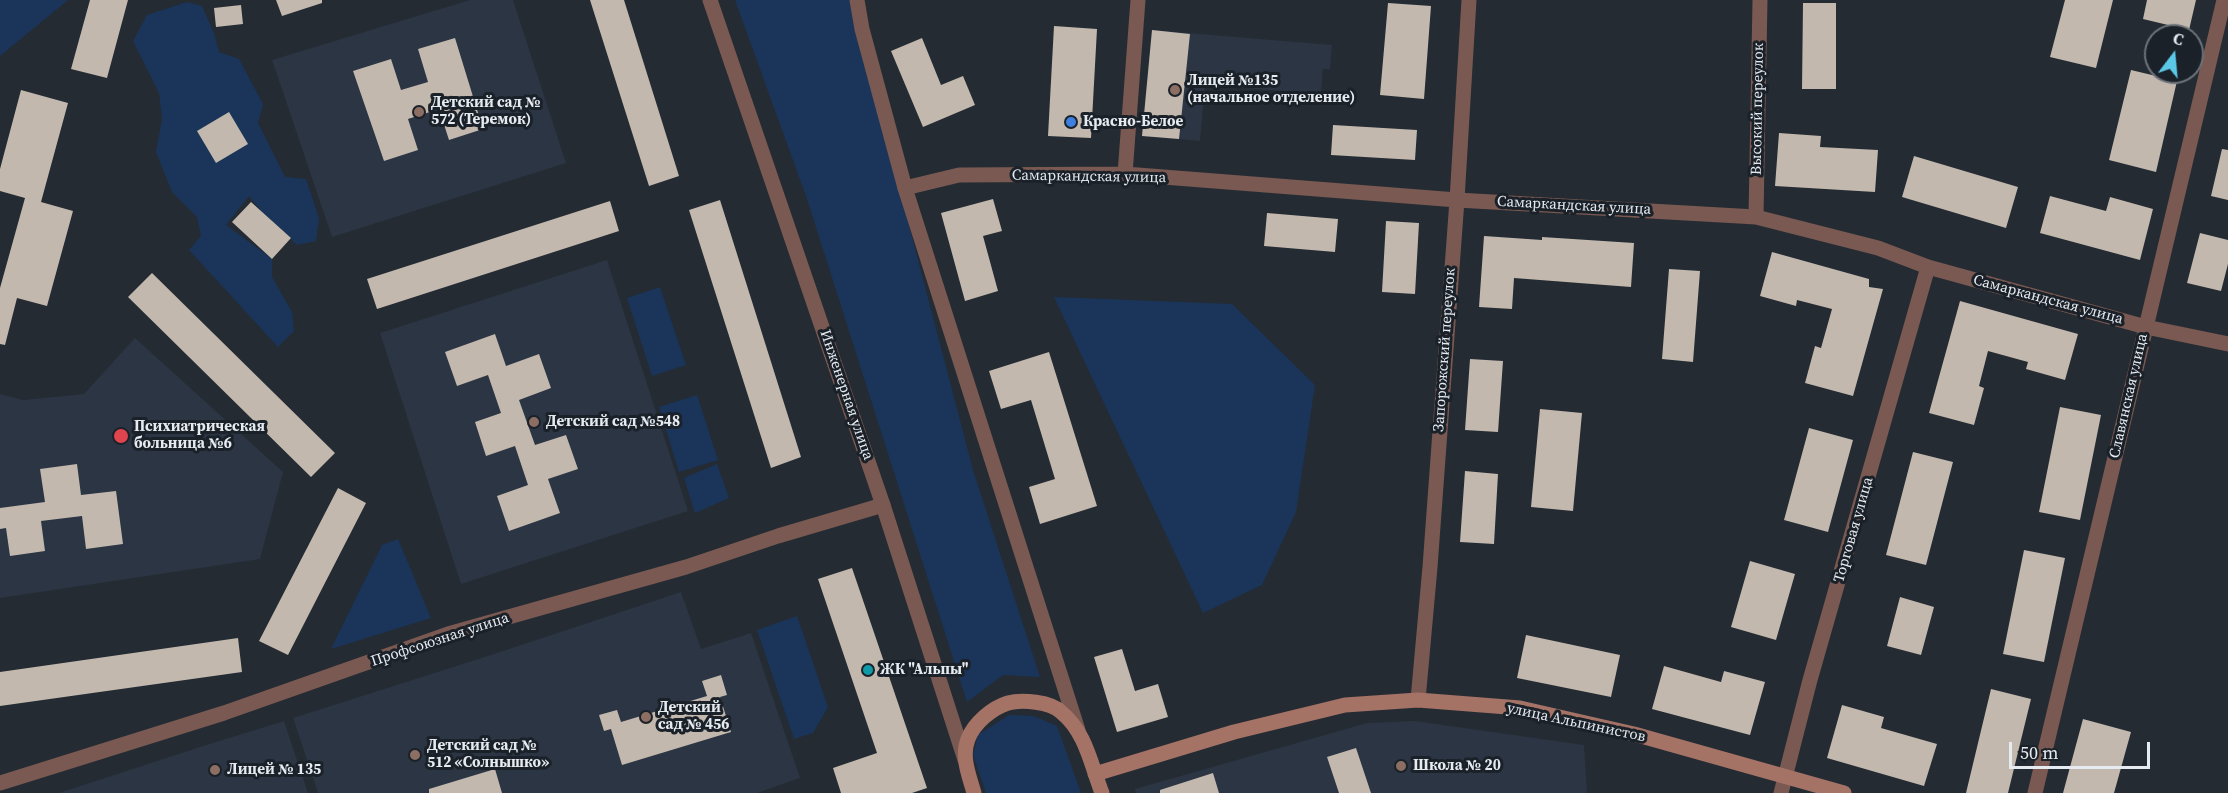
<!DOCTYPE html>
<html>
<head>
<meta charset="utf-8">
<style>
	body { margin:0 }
	#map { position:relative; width:2228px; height:793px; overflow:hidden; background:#242b33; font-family:"Source Serif 4",serif }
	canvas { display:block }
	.north { position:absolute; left:2144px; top:24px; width:60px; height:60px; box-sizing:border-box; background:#1b2129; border:2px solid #6c7279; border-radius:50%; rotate:16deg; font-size:16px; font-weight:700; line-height:24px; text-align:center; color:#e6ebf1 }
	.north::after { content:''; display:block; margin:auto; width:21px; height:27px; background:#5ac8e6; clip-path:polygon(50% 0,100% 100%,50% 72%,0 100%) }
	.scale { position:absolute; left:2009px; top:742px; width:141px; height:27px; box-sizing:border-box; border:3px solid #e6ebf1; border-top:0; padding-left:8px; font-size:18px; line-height:21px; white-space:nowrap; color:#e6ebf1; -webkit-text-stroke:4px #1b2129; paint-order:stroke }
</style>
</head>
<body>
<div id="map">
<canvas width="2228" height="793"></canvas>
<div class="north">С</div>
<div class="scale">50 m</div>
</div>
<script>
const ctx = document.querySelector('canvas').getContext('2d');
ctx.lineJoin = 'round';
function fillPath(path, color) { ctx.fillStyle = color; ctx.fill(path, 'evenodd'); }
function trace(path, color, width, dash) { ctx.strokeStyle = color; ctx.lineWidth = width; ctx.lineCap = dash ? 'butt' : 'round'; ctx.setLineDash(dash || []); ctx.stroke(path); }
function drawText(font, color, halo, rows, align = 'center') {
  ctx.font = font + ' "Source Serif 4",serif'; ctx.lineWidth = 6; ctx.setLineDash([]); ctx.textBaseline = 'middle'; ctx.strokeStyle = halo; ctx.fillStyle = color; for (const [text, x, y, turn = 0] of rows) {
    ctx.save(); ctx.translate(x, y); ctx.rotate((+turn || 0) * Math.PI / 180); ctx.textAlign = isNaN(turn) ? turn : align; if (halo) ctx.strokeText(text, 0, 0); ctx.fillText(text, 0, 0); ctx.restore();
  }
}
const built = new Path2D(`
	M470,0h43l53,163 -234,74 -60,-177z
	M1152,30l180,15 -2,24h-7l-2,25 -116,-9 -5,56 -58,-5z
	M607,260l81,251 -227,73 -81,-251z
	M135,338l148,134 -23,87 -260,39v-204l23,6 61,-6z
	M681,592l20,57 50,-16 49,145 -43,15h-439l-25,-75 198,-63z
	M284,721l24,72h-249l141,-46z
	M1415,721l169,24 3,48h-451l-1,-4 232,-66z`);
const green = new Path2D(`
	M0,0h68l-68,56z
	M735,0h115l123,470 67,207 -37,-2 -36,27 -160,-503z
	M187,2l15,4 12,27 5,19 20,7 24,45 -5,19 27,54 21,2 13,39 -3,23 -19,4 -35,-33 -13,-16 -23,29 46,34v18l20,35 2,19 -16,16 -89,-97 12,-14 -4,-19 -25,-25 -16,-40 6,-33 -3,-26 -26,-52 14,-26z
	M660,287l26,78 -34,11 -25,-78z
	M1054,297l178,7 83,81 -19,127 -34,73 -59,28z
	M697,395l21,65 -39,12 -20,-65z
	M717,464l12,34 -34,15 -11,-35z
	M398,539l33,79 -100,31 51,-104z
	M797,616l31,91 -15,26 -19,6 -37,-109z
	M1009,715l25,1 23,10 24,67h-95l-13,-38 5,-20z`);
const building = new Path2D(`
	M90,0h38l-21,78 -36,-9z
	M276,0h46v3l-40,13z
	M590,0h34l55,176 -30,10z
	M2065,0h48l-17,68 -46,-11z
	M2147,0h49l-7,30 -46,-11z
	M1388,3l43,3 -7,93 -44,-4z
	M1803,3h33v86h-34z
	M241,5l2,19 -27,3 -2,-19z
	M1054,26l43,3 -6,109 -43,-2z
	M1152,30l38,4 -11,105 -37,-3z
	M455,38l28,91 -34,11 -10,-31 -31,10 10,31 -34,11 -31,-90 38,-12 10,31 27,-8 -10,-33z
	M922,38l19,47 22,-9 12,29 -52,22 -32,-76z
	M2131,70l46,11 -21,91 -47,-12z
	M21,90l47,13 -27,99 32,9 -26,95 -30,-8 -12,47 -5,-1v-56l25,-90 -25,-7v-22z
	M229,112l19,32 -32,19 -19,-32z
	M1333,125l84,5 -2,30 -84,-5z
	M1779,133l42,3 -1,11 58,3 -3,42 -100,-6z
	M2222,149l6,1v50l-17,-4z
	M1914,156l104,31 -12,41 -104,-31z
	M2050,196l56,15 4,-14 43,12 -13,51 -100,-27z
	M993,199l9,32 -19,5 15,55 -33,10 -24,-88z
	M720,200l81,257 -30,11 -82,-258z
	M610,201l9,30 -242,78 -10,-30z
	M251,202l40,36 -19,21 -40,-37z
	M1267,213l71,6 -3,33 -71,-6z
	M1386,221l33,2 -4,71 -33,-2z
	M2200,233l28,7v24l-7,27 -34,-8z
	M1484,236l58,4v-3l92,6 -3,44 -117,-9 -2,31 -33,-2z
	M1772,252l97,27v8l14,2 -30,107 -48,-13 10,-37 6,2 11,-39 -35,-9 -1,6 -36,-10z
	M1669,269l31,2 -7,91 -31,-3z
	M152,273l183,180 -24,24 -183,-180z
	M1960,301l118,33 -13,46 -39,-11 2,-7 -40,-11 -9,35 5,2 -10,37 -45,-12z
	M495,334l11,32 33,-12 12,34 -32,12 16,45 31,-10 12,34 -30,10 12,34 -51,18 -12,-35 31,-11 -13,-39 -29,10 -11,-34 26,-9 -13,-38 -31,11 -12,-34z
	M1049,352l48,154 -57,18 -11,-37 26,-8 -24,-79 -30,9 -12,-38z
	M1470,359l33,2 -5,71 -33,-2z
	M2060,407l41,8 -21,105 -41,-8z
	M1540,409l42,4 -9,98 -42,-4z
	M1809,428l44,12 -25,92 -44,-12z
	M1913,452l40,10 -27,103 -40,-10z
	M77,464l4,31 35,-4 7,53 -37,5 -4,-33 -41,5 4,30 -35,5 -4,-28 -6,1v-21l45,-6 -5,-33z
	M1465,471l33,3 -4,70 -34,-2z
	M338,488l28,15 -78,152 -29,-14z
	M2024,550l41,8 -21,104 -41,-8z
	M1750,561l45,13 -19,66 -45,-13z
	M852,568l75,220 -15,5h-71l-8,-25 44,-15 -59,-174z
	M1900,597l34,10 -13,48 -34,-9z
	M1526,635l94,20 -9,42 -94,-19z
	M238,638l4,34 -242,34v-34z
	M1122,649l13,42 23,-7 10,33 -51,15 -23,-75z
	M1664,666l57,16 3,-11 41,11 -15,53 -98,-26z
	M721,675l6,20 -7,2 11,35 -109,33 -11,-36 -7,2 -5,-16 18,-5 4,12 86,-26 -5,-15z
	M1991,689l40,10 -23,94h-42z
	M1842,705l42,12 -3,11 56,16 -13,42 -97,-28z
	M2083,719l48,13 -17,61h-51z
	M1356,748l15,45h-32l-12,-36z
	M495,769l7,24h-73v-4z
	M1213,773l6,20h-59v-3z`);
const minor = new Path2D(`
	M1125,174l13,-174
	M905,188l54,-13 166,-1 332,26 299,17 122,31 50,19 218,60 82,17
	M1756,217l4,-217
	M1418,700l12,-133 27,-367 12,-200
	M0,783l224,-70 224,-79 238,-67 92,-31 105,-31
	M1781,793l29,-113 118,-413
	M2035,793l189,-793`);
const tertiary = new Path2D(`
	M710,0l173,505 82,255
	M857,0l5,29 43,159 173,542`);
const secondary = new Path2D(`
	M1095,774l139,-42 111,-27 73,-5 102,8 114,26 210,59
	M974,793c-5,-18 -13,-36 -6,-54 6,-16 24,-31 40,-36 14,-4 43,-1 53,9 25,20 30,53 41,81`);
const markers = [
	[1175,90,6,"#8d6e63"],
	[419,112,6,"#8d6e63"],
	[1071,122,6,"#3f7fe0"],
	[534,422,6,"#8d6e63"],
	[121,436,8,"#e0444e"],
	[868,670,6,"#0f9aa8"],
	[646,717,6,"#8d6e63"],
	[415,755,6,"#8d6e63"],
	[1401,766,6,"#8d6e63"],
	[215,770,6,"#8d6e63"]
];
const poiNames = [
	["Лицей №135",1187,81],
	["(начальное отделение)",1187,98],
	["Детский сад №",431,103],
	["572 (Теремок)",431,120],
	["Красно-Белое",1083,122],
	["Детский сад №548",546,422],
	["Психиатрическая",134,427],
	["больница №6",134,444],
	["ЖК \"Альпы\"",880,670],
	["Детский",658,708],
	["сад № 456",658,725],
	["Детский сад №",427,746],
	["512 «Солнышко»",427,763],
	["Школа № 20",1413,766],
	["Лицей № 135",227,770]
];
const streetNames = [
	["Высокий переулок",1758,109,-89],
	["Самаркандская улица",1089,177,1],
	["Самаркандская улица",1574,206,3],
	["Самаркандская улица",2048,300,15],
	["Запорожский переулок",1445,350,-86],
	["Инженерная улица",846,395,71],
	["Славянская улица",2129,396,-77],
	["Торговая улица",1854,530,-74],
	["Профсоюзная улица",440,640,-18],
	["улица Альпинистов",1576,723,12]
];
fillPath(built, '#2b3543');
fillPath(green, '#1a3559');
fillPath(building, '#c2b8ae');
trace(minor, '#795951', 15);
trace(tertiary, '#795951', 15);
trace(secondary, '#a57266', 15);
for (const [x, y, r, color] of markers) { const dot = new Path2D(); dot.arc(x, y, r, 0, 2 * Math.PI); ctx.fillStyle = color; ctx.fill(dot); trace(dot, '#1b2129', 2); }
drawText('bold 15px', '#e6ebf1', '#1b2129', poiNames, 'left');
drawText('15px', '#e6ebf1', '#1b2129', streetNames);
</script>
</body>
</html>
